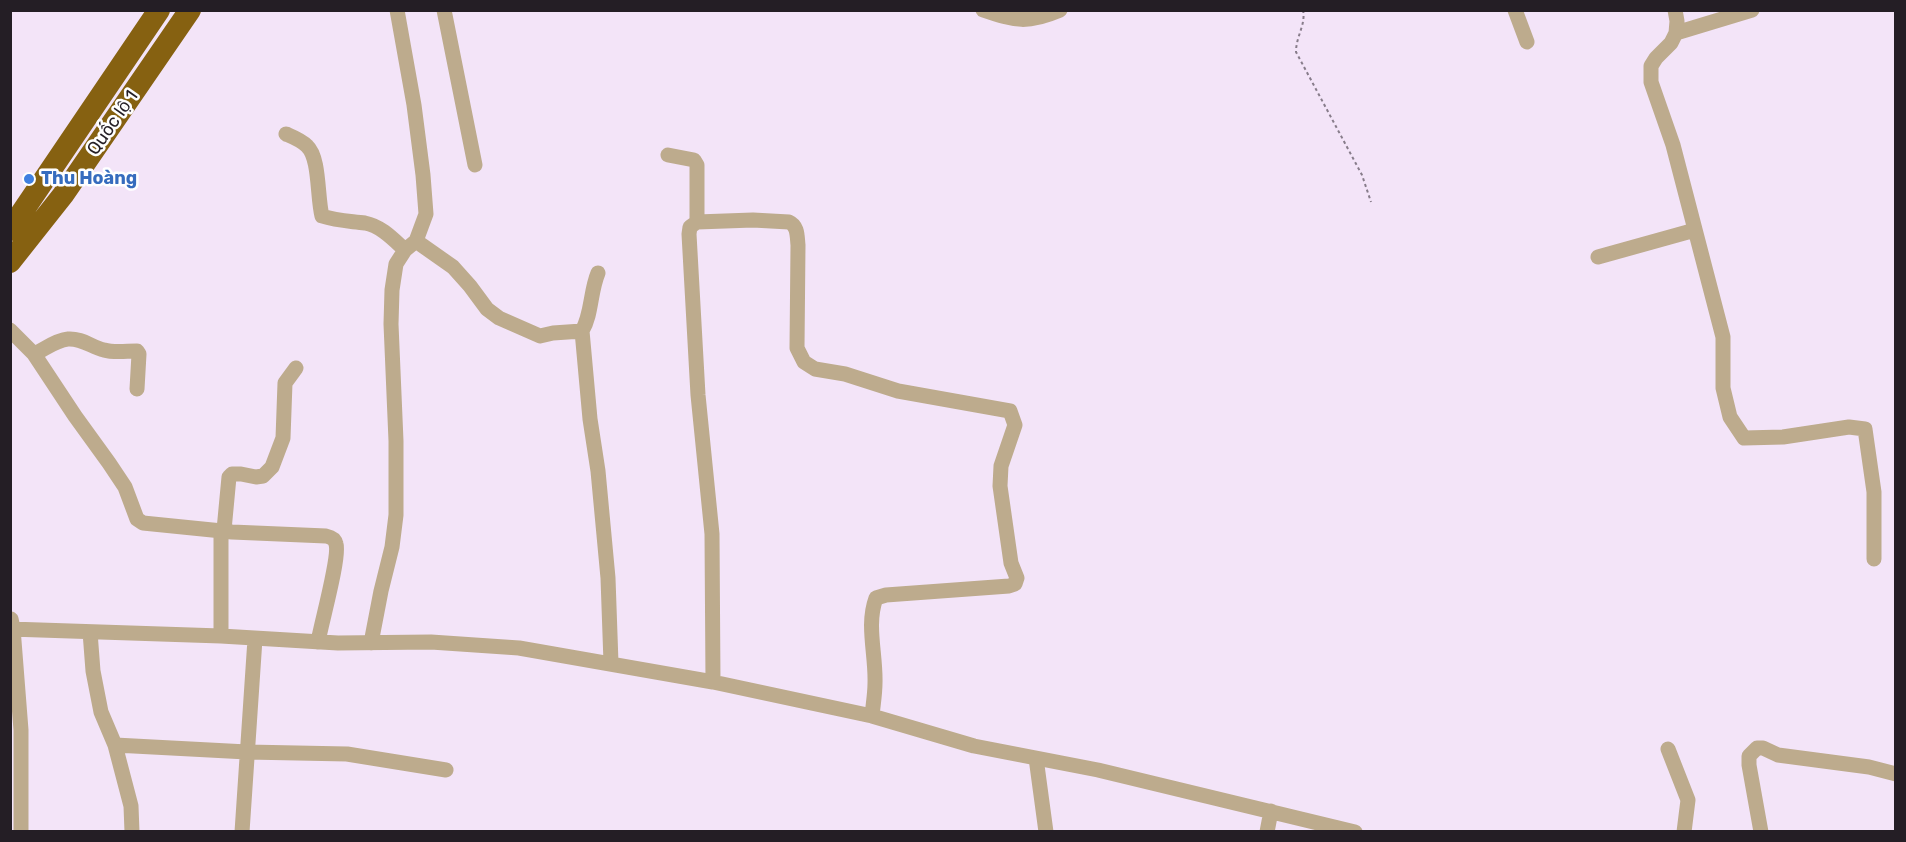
<!DOCTYPE html>
<html>
<head>
<meta charset="utf-8">
<style>
	body { margin:0 }
	#map { position:relative; width:1906px; height:842px; overflow:hidden; background:#f3e4f8; font-family:Rubik,sans-serif }
	canvas { display:block }
	.frame { position:absolute; inset:0; border:12px solid #241e25; pointer-events:none }
</style>
</head>
<body>
<div id="map">
<canvas width="1906" height="842"></canvas>
<div class="frame"></div>
</div>
<script>
const ctx = document.querySelector('canvas').getContext('2d');
ctx.lineJoin = 'round';
function trace(path, color, width, dash) { ctx.strokeStyle = color; ctx.lineWidth = width; ctx.lineCap = dash ? 'butt' : 'round'; ctx.setLineDash(dash || []); ctx.stroke(path); }
function drawText(font, color, halo, rows, align = 'center') {
  ctx.font = font + ' Rubik,sans-serif'; ctx.lineWidth = 5; ctx.setLineDash([]); ctx.textBaseline = 'middle'; ctx.strokeStyle = halo; ctx.fillStyle = color; for (const [text, x, y, turn = 0] of rows) {
    ctx.save(); ctx.translate(x, y); ctx.rotate((+turn || 0) * Math.PI / 180); ctx.textAlign = isNaN(turn) ? turn : align; if (halo) ctx.strokeText(text, 0, 0); ctx.fillText(text, 0, 0); ctx.restore();
  }
}
const path = new Path2D(`
	M1303,10c3,15 -7,26 -7,42l66,123 9,27`);
const minor = new Path2D(`
	M444,10l31,155
	M983,10c33,11 44,14 77,0
	M1515,10l12,32
	M1675,10l2,11 -1,12 -5,10 -15,15 -5,8v16l22,63 50,192v51l7,29 14,21 39,-1 66,-10 16,2 9,63v67
	M1676,33l76,-23
	M286,134c7,3 15,6 21,12 13,12 10,51 15,70 15,5 28,5 43,7 16,3 28,16 40,27
	M668,155l26,5 3,5v57
	M416,241l37,26 17,19 17,23 12,9 41,18 13,-3 29,-2c10,-17 8,-39 16,-58
	M1598,257l97,-27
	M10,330l24,24 41,62 34,47 16,24 12,32 6,4 89,9 94,4c5,1 9,3 10,8 4,13 -15,80 -18,98
	M582,331l8,88 8,52 10,107 3,85
	M34,354c11,-5 22,-14 34,-15 13,-1 24,8 36,11 10,3 22,1 33,1l2,3 -2,35
	M221,530v106
	M224,530l5,-53 3,-3h9l15,3 7,-1 9,-9 11,-29 2,-55 11,-15
	M11,619l2,9 8,102v102
	M10,629l211,7 117,7 93,-1 88,6 194,34 159,34 102,30 124,24 257,62
	M90,632l3,39 8,41 14,33 16,61 1,26
	M371,643l10,-52 11,-44 4,-32v-74l-5,-117 1,-34 4,-26 9,-14 11,-9 10,-27 -3,-39 -9,-70 -17,-95
	M713,682l-1,-148 -14,-139 -9,-161 1,-7 7,-5 56,-2 36,2c9,4 8,14 9,23l-1,103 7,14 11,7 30,5 53,17 112,20 5,14 -14,41 -1,20 11,77 6,15 -2,6 -6,2 -123,9 -10,3c-10,27 0,56 -1,85 0,11 -2,22 -3,33
	M115,745l132,7 100,2 99,16
	M1668,749l20,51 -4,32
	M1036,758l10,74
	M242,832l13,-193
	M1267,832l4,-21
	M1761,832l-12,-67v-9l8,-8h6l15,7 91,12 27,7`);
const highway = new Path2D(`
	M10,230l149,-220
	M10,262l53,-67 127,-185`);
const markers = [
	[29,179,6,"#3f7fe0"]
];
const streetNames = [
	["Quốc lộ 1",113,123,-55]
];
const shopNames = [
	["Thu Hoàng",41,179]
];
trace(path, '#877c8a', 2, [3, 3]);
trace(minor, '#bdab8d', 15);
trace(highway, '#866111', 22);
for (const [x, y, r, color] of markers) { const dot = new Path2D(); dot.arc(x, y, r, 0, 2 * Math.PI); ctx.fillStyle = color; ctx.fill(dot); trace(dot, '#fff', 2); }
drawText('18px', '#241e25', '#fff', streetNames);
drawText('bold 18px', '#366cbe', '#fff', shopNames, 'left');
</script>
</body>
</html>
